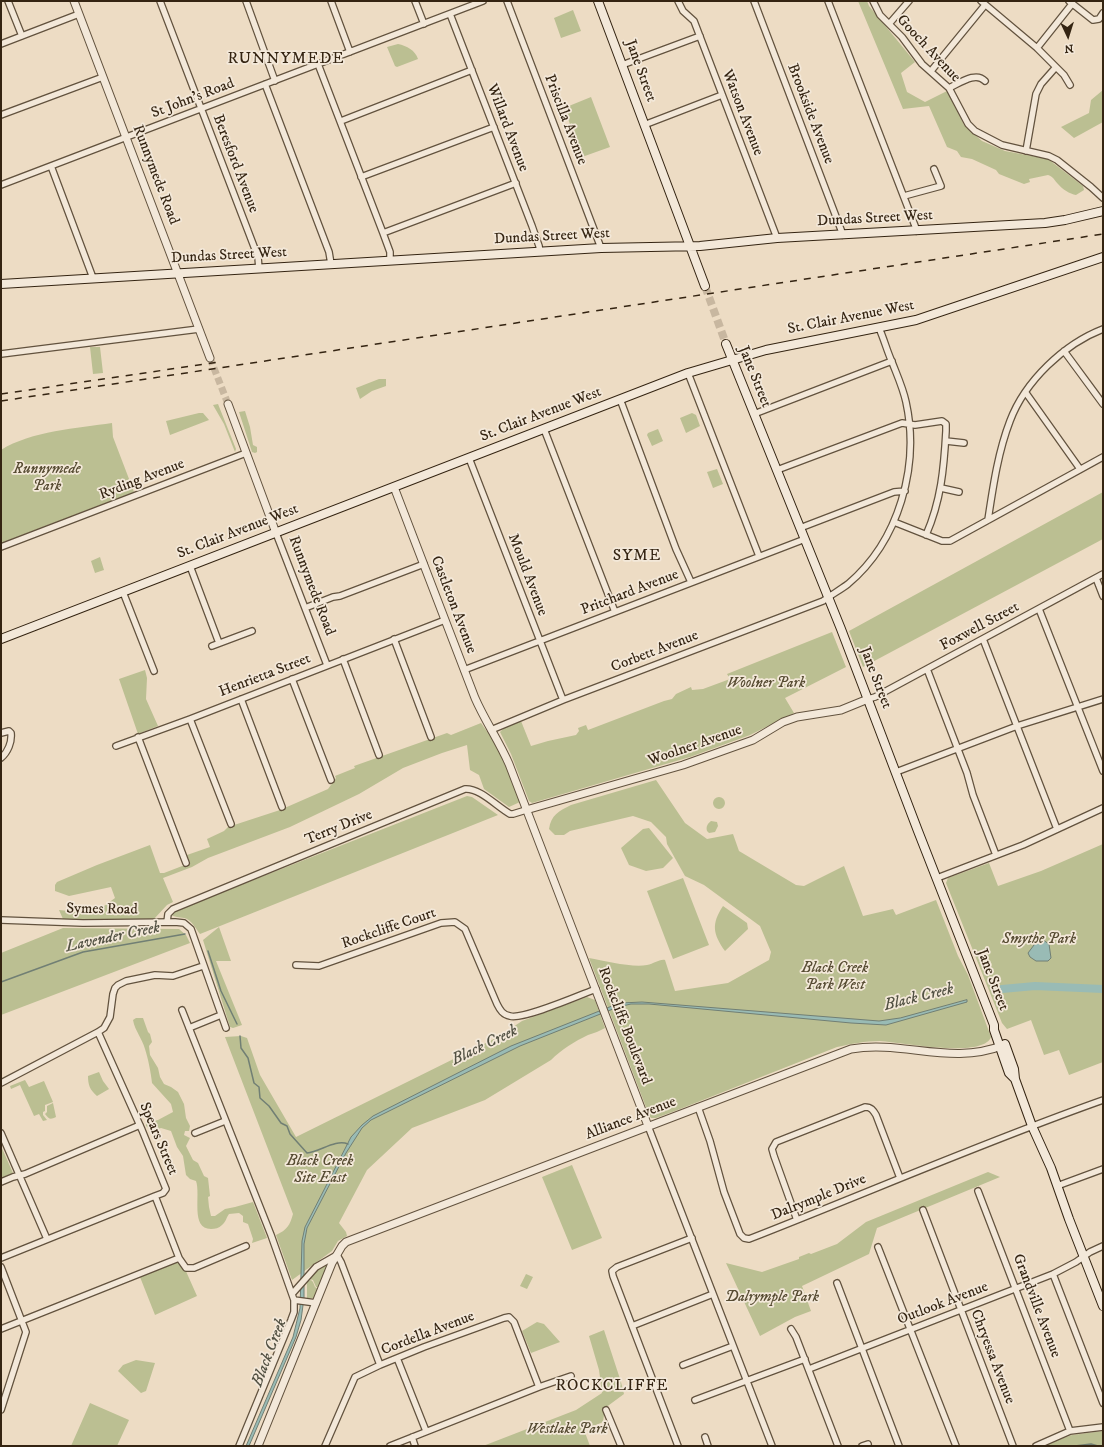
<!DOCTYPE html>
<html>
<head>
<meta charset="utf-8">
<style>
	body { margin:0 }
	#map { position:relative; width:1104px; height:1447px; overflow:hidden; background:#eddcc4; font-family:"IM FELL DW Pica",serif }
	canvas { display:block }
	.frame { position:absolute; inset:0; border:2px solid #342412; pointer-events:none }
	.north { position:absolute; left:1048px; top:16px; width:40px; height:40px; -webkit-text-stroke:3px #f3e8d9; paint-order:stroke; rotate:176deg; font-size:11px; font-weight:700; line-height:16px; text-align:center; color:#342412 }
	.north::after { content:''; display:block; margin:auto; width:14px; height:18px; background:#342412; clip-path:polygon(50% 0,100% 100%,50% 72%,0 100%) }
</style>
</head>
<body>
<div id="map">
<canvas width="1104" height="1447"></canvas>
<div class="frame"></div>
<div class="north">N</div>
</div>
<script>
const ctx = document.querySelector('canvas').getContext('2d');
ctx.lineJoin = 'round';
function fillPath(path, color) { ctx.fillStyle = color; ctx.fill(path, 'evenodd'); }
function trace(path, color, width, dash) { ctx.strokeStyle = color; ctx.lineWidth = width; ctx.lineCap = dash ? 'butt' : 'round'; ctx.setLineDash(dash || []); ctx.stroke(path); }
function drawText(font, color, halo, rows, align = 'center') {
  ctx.font = font + ' "IM FELL DW Pica",serif'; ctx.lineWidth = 3.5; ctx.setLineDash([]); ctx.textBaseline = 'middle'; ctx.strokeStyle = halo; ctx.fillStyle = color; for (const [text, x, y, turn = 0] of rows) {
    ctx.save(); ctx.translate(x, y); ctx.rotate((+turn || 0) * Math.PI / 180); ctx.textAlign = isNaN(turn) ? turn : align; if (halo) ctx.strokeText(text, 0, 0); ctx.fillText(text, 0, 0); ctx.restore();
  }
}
const green = new Path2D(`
	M858,1h9l2,5 46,56 -14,11 6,19 18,10 22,-11 17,34 18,16 23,10 43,8 35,27 1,4 -8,5c-6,-1 -14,-6 -18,-11 -4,-4 -4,-7 -10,-9l-19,4 1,3 -6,2 -25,-10 -3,-4 -24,-11 -11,-2 -4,-6 -10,-4 -18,-41 -26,3z
	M573,10l8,21 -20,7 -7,-20z
	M398,44c9,2 17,6 20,15l-21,8 -2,-1 -8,-19z
	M1103,90v32l-29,16 -13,-11 28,-14 2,-13z
	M591,97l19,50 -28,10 -18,-49z
	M90,347h10l3,26 -10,1z
	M379,379h7v7l-14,5 -12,8 -4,-11z
	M218,404l18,45 -1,3 -11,-28 -11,-19z
	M245,411l5,16 3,18 4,2v5l-2,1 -3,-1 -13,-40z
	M199,413h4l6,7 -39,15 -4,-14z
	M692,413l4,2 4,11 -14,7 -6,-15z
	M112,423l1,14 21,55 -133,51v-93c30,-19 77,-22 111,-27z
	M658,429l5,12 -11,5 -5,-11 1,-2z
	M717,469l6,15 -10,4 -6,-16z
	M1103,492v47l-240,128 -14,-36z
	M100,557l4,13 -9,3 -4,-12z
	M832,632l14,35 -61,31 9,15 -44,22 -60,22 -158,46 -3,-2 -18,-47 -11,-22 5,-5 16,-6 10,25 17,-5 28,-6 3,-4 -1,-3 8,-3 2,5 76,-29 8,-2 4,-5 15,-7 1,3 11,-1 27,-10 -3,-5z
	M145,670l2,8 -1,21 12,27 -20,8 -19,-55z
	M481,723l17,24 22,55 -11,5 -25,-18 -5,-14 -9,-5 -3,-25 -25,8 -39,15 -44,26 -69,33 -82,31 -16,9 -29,11 10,24 -6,3 -13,14h-91l-4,-9 19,2 22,-3 15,-11 -4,-11 -42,9 -14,-5v-6l2,-3 40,-17 53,-20 10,28h4l26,-10 -3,-8 23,-8 -3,-8 17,-8 4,-4 52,-17 48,-21 8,-11 -1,-2 20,-8 -1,-2 93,-33 4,2z
	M656,780l29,43 22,16 26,-5 6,17 57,34 8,1 40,-20 19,50 30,-7 3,6 40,-15 22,56 10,19 23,62c-8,22 -91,5 -111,4 -15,0 -29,3 -43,6l-162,64 -19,7h-5l-2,-3 -60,-157c16,3 44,10 58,7 7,-1 12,-6 18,-5l10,31 53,-8 41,-23 2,-8 -11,-26 -56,-41 -19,-9 -18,-32 -1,-7 -15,-15 -18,-6 -63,15 -6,4h-9l-6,-6c2,-14 10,-18 22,-24z
	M467,796l5,1 26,18 -298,119c-4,-5 -9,-15 -16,-16 -5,-1 -9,-1 -13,-3l1,-2 5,-3z
	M713 803a6 6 0 1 1 12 0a6 6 0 1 1-12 0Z
	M711,821l6,1 1,4 -3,6 -6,1 -2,-2c-1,-4 0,-7 4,-10z
	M649,828l24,30 -10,10 -17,3 -17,-6 -8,-17 22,-19z
	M1103,844v218l-34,13 -10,-25 -15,5 -13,-35 -24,9 -5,-6 -56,-140 2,-5 41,-15 9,23 43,-15z
	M683,878l26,67 -36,14 -26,-68z
	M723,906l24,17 1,6 -23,22c-12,-17 -14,-27 -2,-45z
	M219,927l12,34h-15l26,64 -9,3 -3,-1 -27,-87z
	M63,928l116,1 7,6 4,8 -189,72v-62z
	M587,997l8,3 10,28c-5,3 -11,5 -17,7 -13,6 -27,15 -37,25l-66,40 -73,28 -45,42 -28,53 7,9 1,4 -9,5 -6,10 -40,29 -16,-45c11,-5 14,-10 17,-21l-68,-177 16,-1 6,2 13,37 36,62 202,-100 24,-16z
	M136,1018h7l5,14 2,2 2,8 -3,4 1,9 8,13 2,9 4,7 7,3 7,5 6,12 2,14 4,8 -1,5h-4l-1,4 6,3 -4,8 7,14 5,3 6,13 4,2 2,18 -2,1 1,10 2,9h4l10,-7 10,-2 18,-5 14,36 -15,5 1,-4 -5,-15 -5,-2v-6l-4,-3 -10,1c-3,4 -3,8 -7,11 -3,3 -7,4 -11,4 -21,0 -10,-34 -15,-48l-6,-2 -4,-4 -3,-19 -6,-9 -6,-16 -10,-3 -9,3 -6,-5v-3l12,-3 15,-8 -2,-8 -19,-21c-1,-10 -4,-25 -7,-34 -3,-11 -10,-18 -12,-29z
	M99,1072l4,9 6,8 -12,7c-7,-6 -9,-11 -9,-20z
	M25,1080l4,7 15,-6 9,21 -8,3v6l-2,1v3l4,5 -4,1 -4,-7 -5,2 -14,-31 -9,4 -1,-3z
	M53,1103l3,14c-6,3 -7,2 -11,-3l2,-2v-6z
	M1,1146l12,27 -12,5z
	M572,1165l30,73 -30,12 -30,-73z
	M988,1172l12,5 -123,51 -8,26 -67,32 9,25 -16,6 -35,19 -34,-73 36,9 37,-13v-2l10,-4 2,1 26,-10 29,-22z
	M179,1261l6,8 12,27 -42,19 -15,-38z
	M326,1263h2l-9,24h-3l-3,-7 -4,-1 5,-8z
	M526,1274l7,3 -6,12 -7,-3z
	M311,1280l2,2 2,5 3,2 -4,9h-7v-17z
	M537,1322l7,2 16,18 -29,11 -9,-22z
	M604,1330l17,52 3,12 -19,14 -2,14 -19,8 6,16h-107l93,-36 26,-17 -3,-23 -10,-34z
	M136,1360l19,3 -9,28 -5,2 -23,-22 5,-6z
	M90,1403l39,17 -12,26h-46z
	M1103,1431v15h-62l31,-11z`);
const water = new Path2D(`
	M1043,940l6,4 2,14 -3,3h-12l-6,-4 -2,-4 9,-12z
	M967,1000v2l-81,23 -35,-2 -202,-19h-18l-13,3 -98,39 -149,74 -9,8 -16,25 -39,75 -3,16v54l-3,22 -5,17 -47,109h-3l47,-109 7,-29 2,-67 3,-14 46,-90 11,-12 11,-9 138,-70 101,-40 9,-3 21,-1 237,19 21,-3z`);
const stream = new Path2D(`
	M208,951l13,40 16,33
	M1,982l82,-30 102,-18
	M240,1036l1,12 7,10 6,25 5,4 1,11 9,8 12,17 6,3 3,8 17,19c13,-1 28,-14 41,-9
	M1075,1446l16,-2 7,2`);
const river = new Path2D(`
	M1002,989l33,-3 68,3`);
const tertiaryTunnel = new Path2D(`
	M210,358l18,46`);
const secondaryTunnel = new Path2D(`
	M705,286l21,58`);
const minor = new Path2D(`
	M8,1l14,35
	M160,1l98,256 1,12
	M246,1l29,80
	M331,1l19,51
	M415,1l9,23
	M507,1l94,247
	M678,1l5,10 11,10 83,217
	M754,1l89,234
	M828,1l89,230
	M873,1l7,14 22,22 20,27 27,24 19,36 7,7 27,14 47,11 8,4 34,27 12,11
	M981,1l56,47 27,27 6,10
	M1069,1l24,19 6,-1 4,-6
	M450,14l82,212 7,20 1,6
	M889,24l20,-23
	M1,44l78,-30
	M1037,48l35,-44
	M318,64l65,169 7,19v9
	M622,65l78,-29
	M931,71l54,-66
	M265,84l64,168 2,12
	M949,88c11,-5 27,-17 36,-7
	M1,115l102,-38
	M341,121l131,-51
	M644,125l78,-30
	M1026,151l10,-57 5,-10 15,-17
	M51,166l42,112
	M361,177l133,-50
	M1,185l482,-184
	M904,196l37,-10 -7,-17
	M383,233l133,-50
	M1064,351l39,53
	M1,354l198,-25
	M688,373l71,183
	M1026,393l54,76
	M620,399l56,150 15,33
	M754,414l138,-53
	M544,429l71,183
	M946,441l18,2
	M469,458l94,242
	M777,470l125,-47 13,2 27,-4 4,3v7c-2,37 -5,70 -20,104
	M941,488l18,4
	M988,520c5,-33 10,-68 22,-99 15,-40 54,-77 93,-92
	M894,522l48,19h8l153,-84
	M800,528l94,-36 11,-1
	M276,533l51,132
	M1,547l245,-94
	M190,566l29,77
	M1096,578l7,18
	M123,592l31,79
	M305,608l28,-11 7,-1 84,-32
	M1039,609l64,162
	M394,639l37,98
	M983,639l74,190
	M212,646l40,-15
	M343,659l36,96
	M927,669l40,104 6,22 23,60
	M464,670l341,-131
	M292,679l39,101
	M241,699l41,108
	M868,699l7,-2 228,-123
	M190,719l41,105
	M491,730l72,-30 260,-99c8,-6 17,-11 25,-17 51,-43 72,-118 58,-182 -3,-14 -9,-27 -14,-40 -5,-11 -8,-23 -13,-34
	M1,733l8,-2 2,2c1,9 -3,19 -10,25
	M138,737l48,126
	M116,746l74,-27 255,-99
	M896,772l121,-46 86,-27
	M937,878l86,-33 80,-37
	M1,920l82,3 92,-1 9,1 7,6 35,99
	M167,922l1,-8 5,-5 292,-120c15,-1 31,17 45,25h3l13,-4
	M296,965l23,1 122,-43 14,-1 10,7 32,75c3,6 6,11 13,12 13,4 70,-21 86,-27
	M182,1010l89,225 23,65v12l-3,8 -52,126
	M189,1028l32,-13
	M1,1083l97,-51 6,-4 6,-11 3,-23 2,-6 3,-3 8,-4 29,-6 18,1 30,-10
	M698,1107l12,34 14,51 16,42 4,4 5,1c118,-46 235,-97 354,-139
	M648,1126l124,320
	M1,1133l46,106
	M195,1133l30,-12
	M1,1182l12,-5 12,-3 115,-49
	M1057,1186l46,-17
	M978,1191l92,240
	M155,1196l24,62 7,10h8l52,-22
	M923,1210l90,236
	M797,1220l-23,-64 -2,-7 4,-7 89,-35c6,0 8,3 11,8l24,63
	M878,1247l78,199
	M1,1258l154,-62 8,-3 3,-4 -24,-59 -44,-98
	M1,1267l25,65 -25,78
	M1053,1274l50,129
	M837,1283l62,163
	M292,1294l24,-27 21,-12 4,7 39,103
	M294,1300l22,3
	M632,1326l81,-32
	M1,1329l178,-71
	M791,1329l5,8 42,109
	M397,1358l29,73
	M683,1365l50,-19
	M809,1369l244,-95 23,-12 14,-10 13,-6
	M695,1400l110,-41
	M606,1410l15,36
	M412,1437l3,9
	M705,1437l3,9
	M325,1446l30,-69 25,-12 44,-18 80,-29 5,-1 5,5 25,65
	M390,1446l149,-59 32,-11
	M678,1446l-65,-170 -1,-5 5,-4 75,-29
	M862,1446l6,-2
	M1036,1446l34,-15 33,-4`);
const tertiary = new Path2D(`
	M74,1l136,357
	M228,404l48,129
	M394,487l81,211c10,23 24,43 34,66l139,362
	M526,810l157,-45 70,-25 30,-18 14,-5 44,-7 27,-11
	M258,1446l74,-183 10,-17 4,-4 505,-193c53,-9 100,17 153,-4`);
const secondary = new Path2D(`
	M598,1l107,285
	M1,284l600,-36 99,-2 77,-8 268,-15 20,-3 38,-9
	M726,344l115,285 77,202 76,194v5l15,43 6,6
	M1,639l687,-266 78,-23 150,-30 187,-63
	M1005,1044l9,25 1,10 17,47 19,42 18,51 34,87`);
const rail = new Path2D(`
	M1,394l218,-32
	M1,401l1102,-167`);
const streetNames = [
	["Gooch Avenue",928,49,47],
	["Jane Street",640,71,70],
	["St John's Road",193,99,-21],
	["Watson Avenue",742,113,69],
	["Brookside Avenue",810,114,69],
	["Priscilla Avenue",565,120,69],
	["Willard Avenue",507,128,69],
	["Beresford Avenue",235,164,69],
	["Runnymede Road",155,175,69],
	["Dundas Street West",875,219,-3],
	["Dundas Street West",552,237,-3],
	["Dundas Street West",229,256,-3],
	["St. Clair Avenue West",851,318,-11],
	["Jane Street",754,377,68],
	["St. Clair Avenue West",541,415,-21],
	["Ryding Avenue",142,480,-21],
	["St. Clair Avenue West",238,532,-21],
	["Mould Avenue",527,575,69],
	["Runnymede Road",311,586,69],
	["Pritchard Avenue",630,593,-21],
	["Castleton Avenue",453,605,69],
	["Foxwell Street",980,627,-28],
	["Corbett Avenue",655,652,-21],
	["Henrietta Street",265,676,-21],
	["Jane Street",875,678,69],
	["Woolner Avenue",695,746,-19],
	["Terry Drive",339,828,-22],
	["Symes Road",102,910,1],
	["Rockcliffe Court",389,929,-19],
	["Jane Street",992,980,69],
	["Rockcliffe Boulevard",624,1026,69],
	["Alliance Avenue",631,1119,-21],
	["Spears Street",158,1139,67],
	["Dalrymple Drive",819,1198,-22],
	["Outlook Avenue",943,1304,-21],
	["Grandville Avenue",1036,1306,69],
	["Cordella Avenue",428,1334,-21],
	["Chryessa Avenue",992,1357,69]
];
const parkNames = [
	["Runnymede",47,470],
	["Park",47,487],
	["Woolner Park",766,684],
	["Smythe Park",1039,940],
	["Black Creek",835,969],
	["Park West",835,986],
	["Black Creek",320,1162],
	["Site East",320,1179],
	["Dalrymple Park",772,1298],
	["Westlake Park",567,1430]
];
const neighbourhoodNames = [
	["RUNNYMEDE",286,60],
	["SYME",637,557],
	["ROCKCLIFFE",612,1387]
];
const waterNames = [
	["Lavender Creek",113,938,-12],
	["Black Creek",919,998,-14],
	["Black Creek",485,1046,-26],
	["Black Creek",270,1353,-69]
];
fillPath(green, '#bbbf92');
fillPath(water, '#99bbb5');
trace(water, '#717f74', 1);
trace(stream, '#717f74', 1.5);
trace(river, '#99bbb5', 8);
trace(tertiaryTunnel, '#c8b7a0', 7, [7, 3.5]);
trace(secondaryTunnel, '#c8b7a0', 8, [8, 4]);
trace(minor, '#62523e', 8);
trace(tertiary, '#62523e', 9);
trace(secondary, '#342412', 10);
trace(minor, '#f3e8d9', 5.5);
trace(tertiary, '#f3e8d9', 7);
trace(secondary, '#f3e8d9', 8);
trace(rail, '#342412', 1.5, [7, 7]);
drawText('15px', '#342412', '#f3e8d9', streetNames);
drawText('italic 15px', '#564b32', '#f3e8d9', parkNames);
ctx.letterSpacing = '1px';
drawText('16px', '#342412', '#f3e8d9', neighbourhoodNames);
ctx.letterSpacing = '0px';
drawText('italic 16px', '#525143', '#f3e8d9', waterNames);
</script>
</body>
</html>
